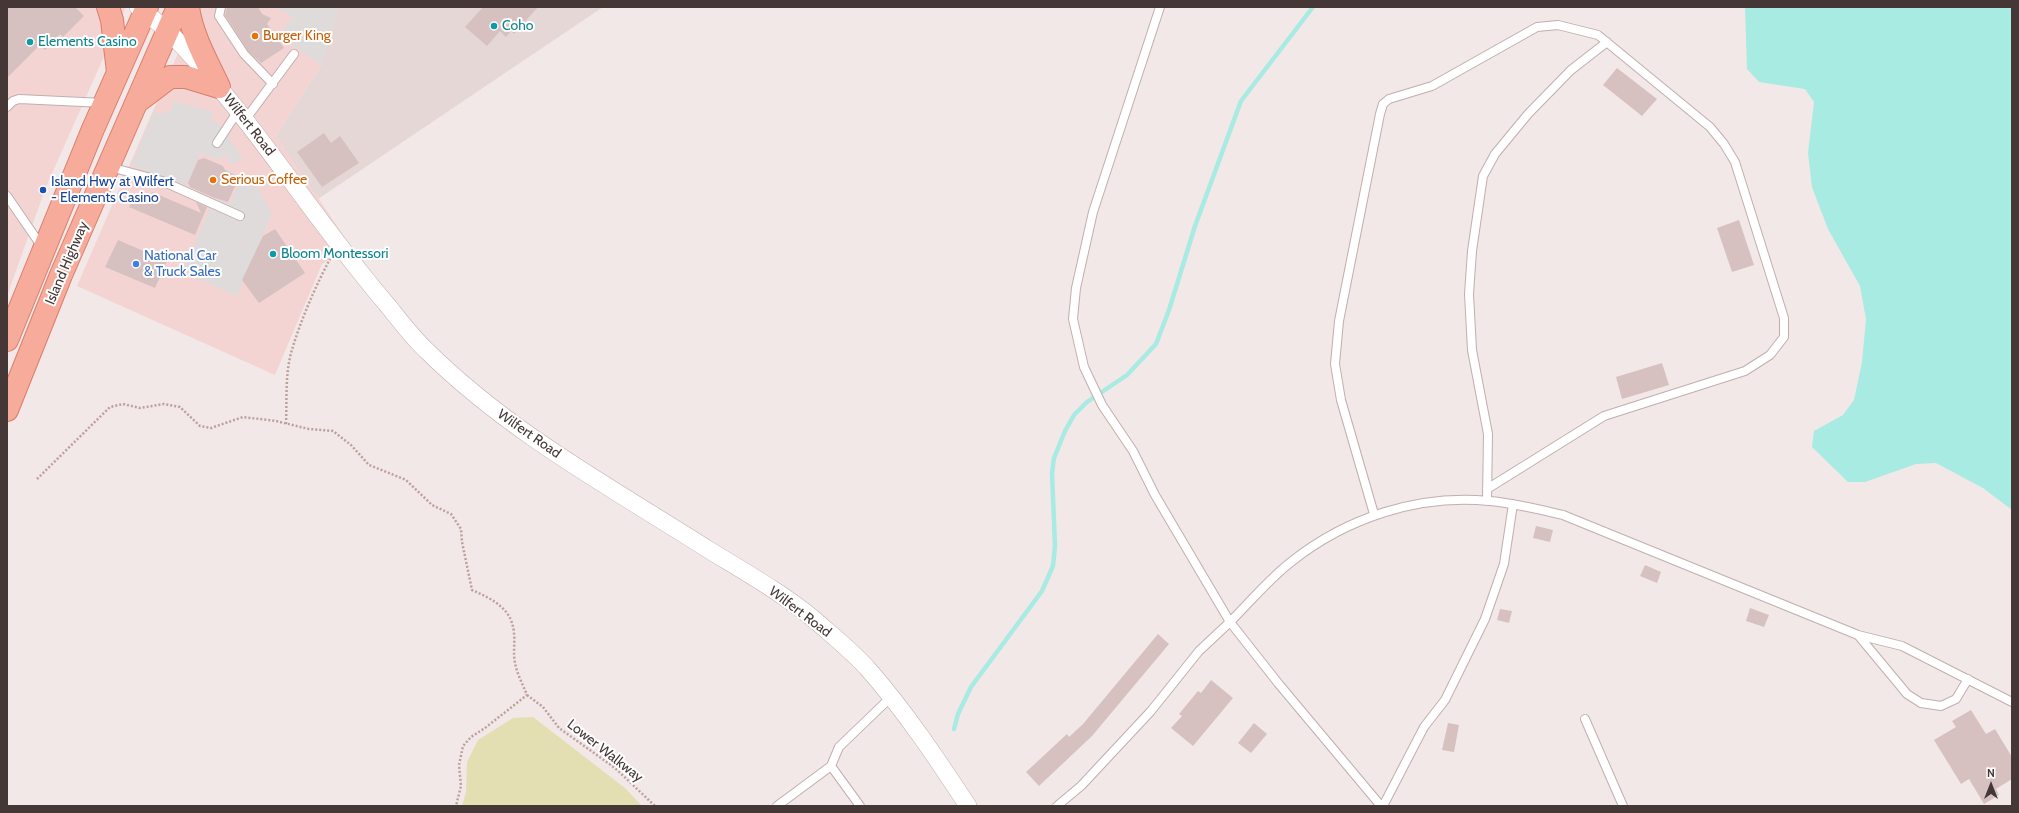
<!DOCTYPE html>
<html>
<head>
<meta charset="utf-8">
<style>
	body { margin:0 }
	#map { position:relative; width:2019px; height:813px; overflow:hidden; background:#f2e8e7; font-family:Cabin,sans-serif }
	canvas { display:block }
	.frame { position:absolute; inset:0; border:8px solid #443736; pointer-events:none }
	.north { position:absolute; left:1971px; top:765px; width:40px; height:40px; -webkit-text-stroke:3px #fff; paint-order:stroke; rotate:0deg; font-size:11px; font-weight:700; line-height:16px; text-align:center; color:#443736 }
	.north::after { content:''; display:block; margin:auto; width:14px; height:18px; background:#443736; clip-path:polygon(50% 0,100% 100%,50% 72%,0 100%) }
</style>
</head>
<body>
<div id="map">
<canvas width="2019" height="813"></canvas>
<div class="frame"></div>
<div class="north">N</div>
</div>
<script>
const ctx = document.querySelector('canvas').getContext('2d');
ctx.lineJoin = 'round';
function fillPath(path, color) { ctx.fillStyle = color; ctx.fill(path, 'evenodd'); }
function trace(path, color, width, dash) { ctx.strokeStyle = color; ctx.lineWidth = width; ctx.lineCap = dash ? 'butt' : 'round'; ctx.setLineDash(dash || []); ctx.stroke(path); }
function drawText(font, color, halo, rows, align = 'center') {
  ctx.font = font + ' Cabin,sans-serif'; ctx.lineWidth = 4; ctx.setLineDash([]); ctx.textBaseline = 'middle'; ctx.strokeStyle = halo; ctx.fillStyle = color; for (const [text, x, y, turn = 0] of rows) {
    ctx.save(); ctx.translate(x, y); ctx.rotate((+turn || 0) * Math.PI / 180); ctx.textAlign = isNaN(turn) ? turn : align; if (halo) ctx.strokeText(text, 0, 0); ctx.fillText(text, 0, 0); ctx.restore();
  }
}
const residential = new Path2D(`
	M339,7h264l-285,192 -42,-63 45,-71z`);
const commercial = new Path2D(`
	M7,7h119l-80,180 -39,109z
	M198,7h141l-18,58 -45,71 74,109 -28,19 -47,111 -198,-89z`);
const green = new Path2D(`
	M533,717l92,71 17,18h-180l4,-14 1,-30 11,-22 35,-22z`);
const parking = new Path2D(`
	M275,7h64l-18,58 -42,-29 13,-19z
	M174,101l39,11 -3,9 10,3 22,34 -10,7 -8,-11 -4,7 -19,-8 -16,36 -54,-24 23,-54 7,3 10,-4z
	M241,180l17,8 14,26 -35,82 -55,-24 33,-75 15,7z`);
const water = new Path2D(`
	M1745,7h267v503l-29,-22 -47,-25 -20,1 -51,18h-17l-36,-35 2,-16 29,-16 11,-15 8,-38 4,-43 -6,-33 -32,-57 -16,-42 -4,-34 6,-51 -9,-13 -46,-7 -12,-13z`);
const stream = new Path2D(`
	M954,729l4,-15 13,-27 71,-96 11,-25 2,-20 -3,-73 2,-15 11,-27 9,-16 13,-13 40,-27 29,-31 13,-34 26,-84 46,-125 72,-94`);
const building = new Path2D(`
	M7,7h68l9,9 -21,21 -3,-3 -15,16 -5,-5 -33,33z
	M258,7l4,7 9,4 -4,6 17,24 -23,15 -13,-12 -23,-36 2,-8z
	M483,7h55l-24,27 -3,-3 -5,6 -6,-6 -13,15 -22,-19z
	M1617,68l40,31 -15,17 -39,-31z
	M324,133l7,10 9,-7 19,27 -37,24 -25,-35z
	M204,158l19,8 2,4 14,7 -11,25 -16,-5 -22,-10 -2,-4 10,-23z
	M141,192l9,4 2,-4 49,21 -5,-11 11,5 -12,28 -66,-28 6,-12z
	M1739,220l15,45 -22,7 -15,-44z
	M275,229l30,44 -46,30 -17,-23 21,-44z
	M118,240l49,21 -12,27 -50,-21z
	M1662,363l7,22 -47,14 -6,-22z
	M1536,526l17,4 -3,12 -17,-4z
	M1645,565l16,7 -4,11 -17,-7z
	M1750,608l19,7 -5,12 -18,-6z
	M1500,609l12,2 -3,12 -12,-3z
	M1158,634l11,10 -77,92 -53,50 -13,-14 41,-38 2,3 14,-13z
	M1211,680l22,18 -40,48 -22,-18 11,-12 -3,-2 19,-23 3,2z
	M1971,710l15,24 9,-5 17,28v22l-16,10 3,6 -15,9 -15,-25 -8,5 -27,-44 22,-13 -4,-6z
	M1254,723l13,11 -16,19 -13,-10z
	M1448,723l11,2 -5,27 -12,-2z`);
const path = new Path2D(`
	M286,424c1,-24 -1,-48 5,-71 9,-31 24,-66 39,-94
	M37,479l73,-72 13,-3 17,4 24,-4 16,3 20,19 11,2 32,-11 33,4 33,8 24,2 18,14 18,20 37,15 26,25 19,9 10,15 1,13 10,48c20,9 40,18 42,43 1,10 -1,20 1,30 2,11 8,22 12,32l-42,33 -14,9 -8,9 -4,19 2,21 -5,20
	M527,695l16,12 16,21 56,40 40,38`);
const lane = new Path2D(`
	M221,7l-2,9 25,38 29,30
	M7,107l6,-6 6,-2 85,4
	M245,120l49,-66
	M217,143l21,-32
	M110,167l52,14 78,35
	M7,196l35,51
	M1487,500l1,-66 -16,-84 -3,-56 3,-43 11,-75 12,-22 33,-40 43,-44 36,-28
	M1374,514l-33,-114 -6,-36 4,-43 41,-207 3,-10 6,-5 43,-13 105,-59 21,-2 40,10 112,92 14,17 11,18 49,156v19l-14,18 -25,16 -141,45 -117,73
	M1858,635l49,59 14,9 20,3 15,-7 12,-20
	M1585,719l38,87
	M831,766l29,40
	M777,806l54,-40 8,-19 52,-50
	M1057,806l24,-20 70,-75 48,-60 31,-29 -75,-127 -22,-44 -31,-46 -18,-38 -11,-48 3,-31 17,-76 67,-205
	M1381,806l-103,-123 -48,-61c20,-20 39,-43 61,-60 55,-44 127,-68 198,-61 25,2 49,8 74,14l295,120 44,11 110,56
	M1383,806l41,-79 21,-27 40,-81 19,-55 9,-60`);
const street = new Path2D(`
	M138,7c10,9 22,16 32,26 82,83 142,185 219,274 12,15 24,31 38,44 83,82 185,137 282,199 36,22 75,44 107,71 17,15 37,31 52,48 37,42 69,90 100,137`);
const primary = new Path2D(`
	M108,7l4,13 6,52
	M188,7c4,29 19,54 31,80
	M137,102l33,-25h16l33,10
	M7,340l86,-211 54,-122
	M7,410l54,-135 117,-268`);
const markers = [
	[494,26,4,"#0f9aa8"],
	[255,36,4,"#e8710a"],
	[30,42,4,"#0f9aa8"],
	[213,180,4,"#e8710a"],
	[43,190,4,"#1a4fb4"],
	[273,254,4,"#0f9aa8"],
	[136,264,4,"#3f7fe0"]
];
const cultureNames = [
	["Coho",502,26],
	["Elements Casino",38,42],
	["Bloom Montessori",281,254]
];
const foodNames = [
	["Burger King",263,36],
	["Serious Coffee",221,180]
];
const streetNames = [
	["Wilfert Road",249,125,52],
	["Island Highway",67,263,-67],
	["Wilfert Road",529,434,35],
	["Wilfert Road",800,612,37],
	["Lower Walkway",605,751,38]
];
const transitNames = [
	["Island Hwy at Wilfert",51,182],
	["- Elements Casino",51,198]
];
const shopNames = [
	["National Car",144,256],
	["& Truck Sales",144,272]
];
fillPath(residential, '#e5d7d5');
fillPath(commercial, '#f3d4d3');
fillPath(green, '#e3dfb2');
fillPath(parking, '#e0dbdb');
fillPath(water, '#a7ebe2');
trace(stream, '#a7ebe2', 4.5);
fillPath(building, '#d6c1c0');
trace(lane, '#c0afad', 10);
trace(street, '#c0afad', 18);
trace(primary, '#db7d6c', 24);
trace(path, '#bd9f9c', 2.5, [2, 2]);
trace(lane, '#fff', 8);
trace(street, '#fff', 17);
trace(primary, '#f7ab9b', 22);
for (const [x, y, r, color] of markers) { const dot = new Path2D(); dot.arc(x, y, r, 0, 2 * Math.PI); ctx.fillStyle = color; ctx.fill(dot); trace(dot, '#fff', 1.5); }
drawText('14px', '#0d838f', '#fff', cultureNames, 'left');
drawText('14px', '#c56008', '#fff', foodNames, 'left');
drawText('14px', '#443736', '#fff', streetNames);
drawText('14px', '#164399', '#fff', transitNames, 'left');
drawText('14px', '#366cbe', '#fff', shopNames, 'left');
</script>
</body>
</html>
